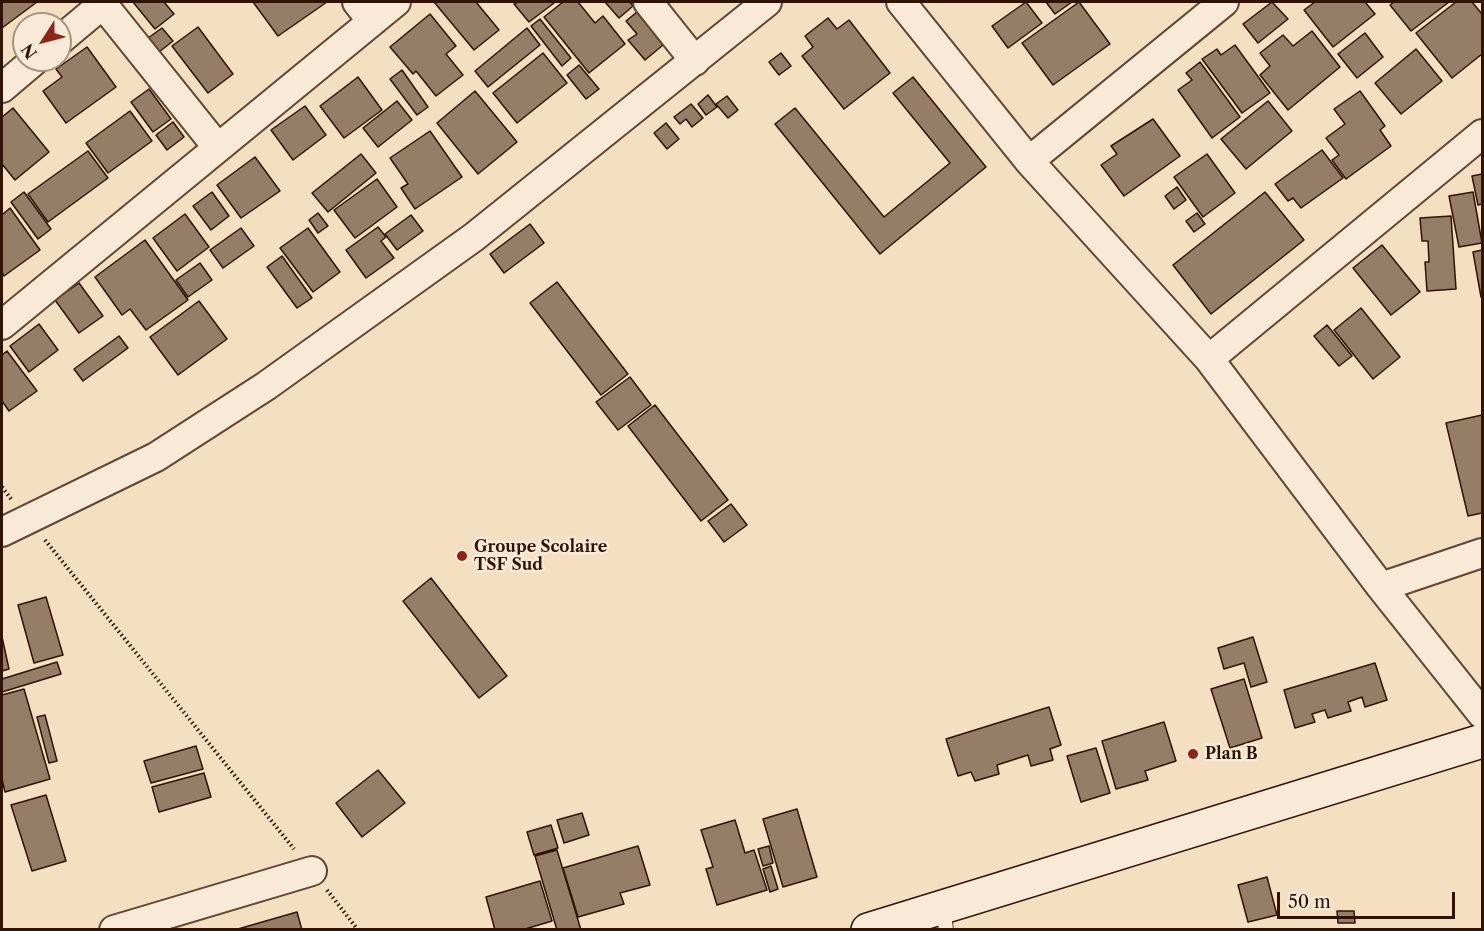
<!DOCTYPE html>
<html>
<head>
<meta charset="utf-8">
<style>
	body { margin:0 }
	#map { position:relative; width:1484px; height:931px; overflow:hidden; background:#f4dfc1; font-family:"Libre Caslon Text",serif }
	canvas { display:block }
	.frame { position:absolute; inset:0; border:3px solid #301305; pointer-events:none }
	.north { position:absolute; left:12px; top:12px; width:60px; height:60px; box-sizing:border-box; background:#f8ead7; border:2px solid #a89483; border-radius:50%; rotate:234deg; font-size:16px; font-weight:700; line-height:24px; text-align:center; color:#301305 }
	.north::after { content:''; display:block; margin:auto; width:21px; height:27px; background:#8f2418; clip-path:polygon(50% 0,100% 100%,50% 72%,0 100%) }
	.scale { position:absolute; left:1277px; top:892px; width:178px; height:27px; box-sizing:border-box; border:3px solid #301305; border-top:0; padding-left:8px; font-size:18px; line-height:21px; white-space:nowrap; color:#301305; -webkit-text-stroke:4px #f8ead7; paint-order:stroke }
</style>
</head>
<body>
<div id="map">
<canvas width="1484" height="931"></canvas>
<div class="frame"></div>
<div class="north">N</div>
<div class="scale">50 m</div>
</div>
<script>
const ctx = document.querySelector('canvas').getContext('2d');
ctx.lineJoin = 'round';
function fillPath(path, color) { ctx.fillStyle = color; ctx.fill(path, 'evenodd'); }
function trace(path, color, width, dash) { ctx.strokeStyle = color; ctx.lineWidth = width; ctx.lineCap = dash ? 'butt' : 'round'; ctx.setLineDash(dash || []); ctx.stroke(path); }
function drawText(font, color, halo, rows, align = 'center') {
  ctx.font = font + ' "Libre Caslon Text",serif'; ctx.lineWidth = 5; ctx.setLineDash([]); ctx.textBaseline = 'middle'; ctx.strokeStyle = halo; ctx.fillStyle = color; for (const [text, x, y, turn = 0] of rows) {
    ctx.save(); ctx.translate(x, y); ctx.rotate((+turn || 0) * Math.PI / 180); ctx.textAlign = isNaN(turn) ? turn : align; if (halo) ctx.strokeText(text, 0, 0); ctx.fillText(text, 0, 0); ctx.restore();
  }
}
const building = new Path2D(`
	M2,2h35l-35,26z
	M133,2h31l10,12 -19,15z
	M253,2h74l-49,34z
	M434,2h42l23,28 -25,20z
	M518,2h34l2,1 -25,19 -15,-18z
	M563,2h15l17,21 8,-7 22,28 -36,29 -45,-56z
	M605,2h25l3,4 -14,12z
	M1026,2l16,21 -34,25 -16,-22z
	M1046,2h26l-17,12z
	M1079,2l31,42 -57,41 -31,-42z
	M1272,2l16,17 -30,24 -15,-19z
	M1315,2h50l10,12 -42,33 -29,-37z
	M1394,2h55l-38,29 -21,-26z
	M1456,2h16l10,12v40l-30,24 -36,-45z
	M637,12l26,33 -18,15 -17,-20 9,-6 -11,-13z
	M430,14l26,32 -10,8 17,21 -27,21 -20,-25 -3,3 -23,-27z
	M828,18l9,11 12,-9 41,53 -46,36 -42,-53 11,-9 -8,-11z
	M540,19l31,39 -9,8 -31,-40z
	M198,27l35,47 -25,19 -36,-47z
	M162,28l11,13 -14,11 -11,-14z
	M527,28l13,17 -52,42 -13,-16z
	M1312,31l28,36 -52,43 -28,-35 10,-9 -10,-13 23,-18 10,11z
	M1365,33l18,24 -26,21 -19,-24z
	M1235,45l35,48 -28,20 -40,-54 15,-10 4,6z
	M87,47l29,40 -50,36 -23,-32 19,-14 -6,-8z
	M1416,49l26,32 -41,33 -26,-31z
	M543,53l24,30 -50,40 -24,-30z
	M781,53l10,13 -12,9 -10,-13z
	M1200,62l40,55 -28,21 -34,-48 14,-10 -6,-7z
	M579,65l20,24 -13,10 -19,-24z
	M402,70l26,37 -11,8 -27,-36z
	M358,77l24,33 -38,28 -24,-32z
	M913,77l73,90 -106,87 -105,-130 20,-16 89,109 66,-54 -57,-70z
	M149,89l22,30 -18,13 -22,-30z
	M475,91l42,51 -39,32 -41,-51z
	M1360,91l25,35 -5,4 11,16 -45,33 -14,-19 7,-5 -13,-17 19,-14 -11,-15z
	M708,95l9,12 -11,8 -8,-11z
	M727,96l11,14 -10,8 -12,-14z
	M397,101l15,19 -34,27 -15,-19z
	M1268,101l24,30 -46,38 -25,-30z
	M691,104l12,14 -11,9 -6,-8 -6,5 -6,-7z
	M305,106l21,29 -33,25 -22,-30z
	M13,108l36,44 -34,28 -13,-16v-47z
	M130,111l22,30 -44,32 -22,-30z
	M1153,119l27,37 -56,40 -23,-31 16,-11 -6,-8z
	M173,122l11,15 -17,13 -11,-15z
	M666,123l13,16 -12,10 -13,-16z
	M430,131l32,46 -47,32 -14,-21 7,-4 -18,-26z
	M1322,150l21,28 -42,30 -8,-10 -5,3 -13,-17z
	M88,151l20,27 -60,44 -20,-28z
	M361,154l15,19 -48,39 -16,-19z
	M1207,154l28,39 -32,24 -29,-40z
	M255,157l25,34 -39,27 -24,-33z
	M1482,174v30l-4,1 -6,-29z
	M377,179l20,28 -42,31 -21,-28z
	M1177,187l9,13 -12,9 -9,-13z
	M24,192l27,37 -13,10 -27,-37z
	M212,192l17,24 -18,14 -18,-24z
	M1265,192l39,48 -93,74 -38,-49z
	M1473,192l9,51 -23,4 -10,-51z
	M10,208l30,42 -36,26 -2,-4v-57z
	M318,213l10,13 -10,7 -9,-13z
	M1197,213l8,11 -11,8 -8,-11z
	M185,214l24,33 -32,24 -24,-33z
	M411,215l12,16 -26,19 -12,-16z
	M1451,216l5,73 -29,2 -2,-29h4l-1,-21h-6l-2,-23z
	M530,224l14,19 -40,30 -14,-19z
	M378,227l8,10 -5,4 13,17 -28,20 -20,-28z
	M241,228l13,18 -31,22 -13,-18z
	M308,228l32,44 -27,20 -33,-44z
	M145,240l43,60 -42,30 -16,-21 -8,6 -27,-38z
	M1382,245l38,47 -29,23 -38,-47z
	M1482,250v47h-1l-8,-45z
	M282,256l30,42 -15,10 -30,-41z
	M200,263l12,17 -24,17 -12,-17z
	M557,282l71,92 -27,21 -71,-92z
	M79,283l24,33 -24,17 -24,-33z
	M199,301l28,38 -49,36 -28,-38z
	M1361,308l39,49 -27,22 -39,-49z
	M39,324l19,26 -29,22 -19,-26z
	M1327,325l25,31 -13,10 -25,-30z
	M119,336l9,12 -45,33 -9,-12z
	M7,351l30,40 -28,20 -7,-10v-46z
	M630,377l21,28 -33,25 -22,-28z
	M655,405l73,95 -27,21 -73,-95z
	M1482,415v98l-14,3 -22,-93z
	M731,504l16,21 -23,17 -16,-21z
	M431,578l76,98 -28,22 -76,-97z
	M46,597l17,58 -29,8 -16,-58z
	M2,637l7,32 -7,2z
	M1253,637l14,45 -16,5 -7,-24 -20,6 -6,-21z
	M57,662l4,12 -59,18v-13z
	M1375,663l12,37 -22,7 -3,-10 -14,5 3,9 -23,7 -3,-8 -13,4 3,8 -20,6 -11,-38z
	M1244,679l18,59 -32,10 -19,-59z
	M24,689l26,90 -45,13 -3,-13v-84z
	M1049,707l12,38 -11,4 3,11 -22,6 -3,-11 -31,10 2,9 -24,7 -4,-9 -13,4 -12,-37z
	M45,715l12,46 -8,2 -12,-46z
	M1164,722l12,39 -31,10 3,9 -32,9 -14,-48z
	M196,746l7,23 -52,14 -7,-22z
	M1096,748l14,45 -29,9 -14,-46z
	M378,770l27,33 -43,34 -26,-34z
	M204,773l7,24 -52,15 -7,-25z
	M46,795l20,66 -34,10 -21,-66z
	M797,809l20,68 -34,10 -20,-68z
	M582,813l7,22 -25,8 -7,-23z
	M735,820l10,33 9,-3 13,40 -50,15 -11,-36 7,-2 -12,-37z
	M551,825l7,23 -24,7 -7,-23z
	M638,846l12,39 -30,8 4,11 -46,13 -15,-49z
	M769,846l4,17 -10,3 -5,-17z
	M557,850l24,80h-24l-22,-74z
	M771,866l7,23 -8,3 -7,-23z
	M1267,877l10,38 -29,7 -10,-37z
	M540,881l12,40 -30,9h-27l-9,-33z
	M1337,911h17l1,12h-17z
	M297,912l5,18h-64v-1z`);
const path = new Path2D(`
	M2,487l9,12
	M45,540l249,309
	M327,890l31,40`);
const service = new Path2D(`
	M943,907l3,23`);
const minor = new Path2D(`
	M101,2l117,146
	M357,2l15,19
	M648,2l47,59
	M901,2l128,159 180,198 172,228 101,127
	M60,40l43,-36
	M2,88l33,-28
	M1029,161l195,-159
	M2,325l394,-323
	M1209,359l273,-225
	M2,532l154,-75 110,-71 208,-149 293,-235
	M1381,587l101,-34
	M114,930l198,-59`);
const secondary = new Path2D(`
	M868,930l614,-189`);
const markers = [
	[462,556,6,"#8f2418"],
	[1193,754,6,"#8f2418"]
];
const poiNames = [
	["Groupe Scolaire",474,547],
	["TSF Sud",474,565],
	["Plan B",1205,754]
];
fillPath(building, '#967d67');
trace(building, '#301305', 1.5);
trace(service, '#614634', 16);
trace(minor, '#614634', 32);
trace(secondary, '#301305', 36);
trace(path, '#301305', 4, [1.5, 3]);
trace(service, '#f8ead7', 14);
trace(minor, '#f8ead7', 28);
trace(secondary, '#f8ead7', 33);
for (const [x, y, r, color] of markers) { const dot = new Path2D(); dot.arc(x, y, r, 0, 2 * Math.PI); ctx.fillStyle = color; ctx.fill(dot); trace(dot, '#f8ead7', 2); }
drawText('bold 16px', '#301305', '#f8ead7', poiNames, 'left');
</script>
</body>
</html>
